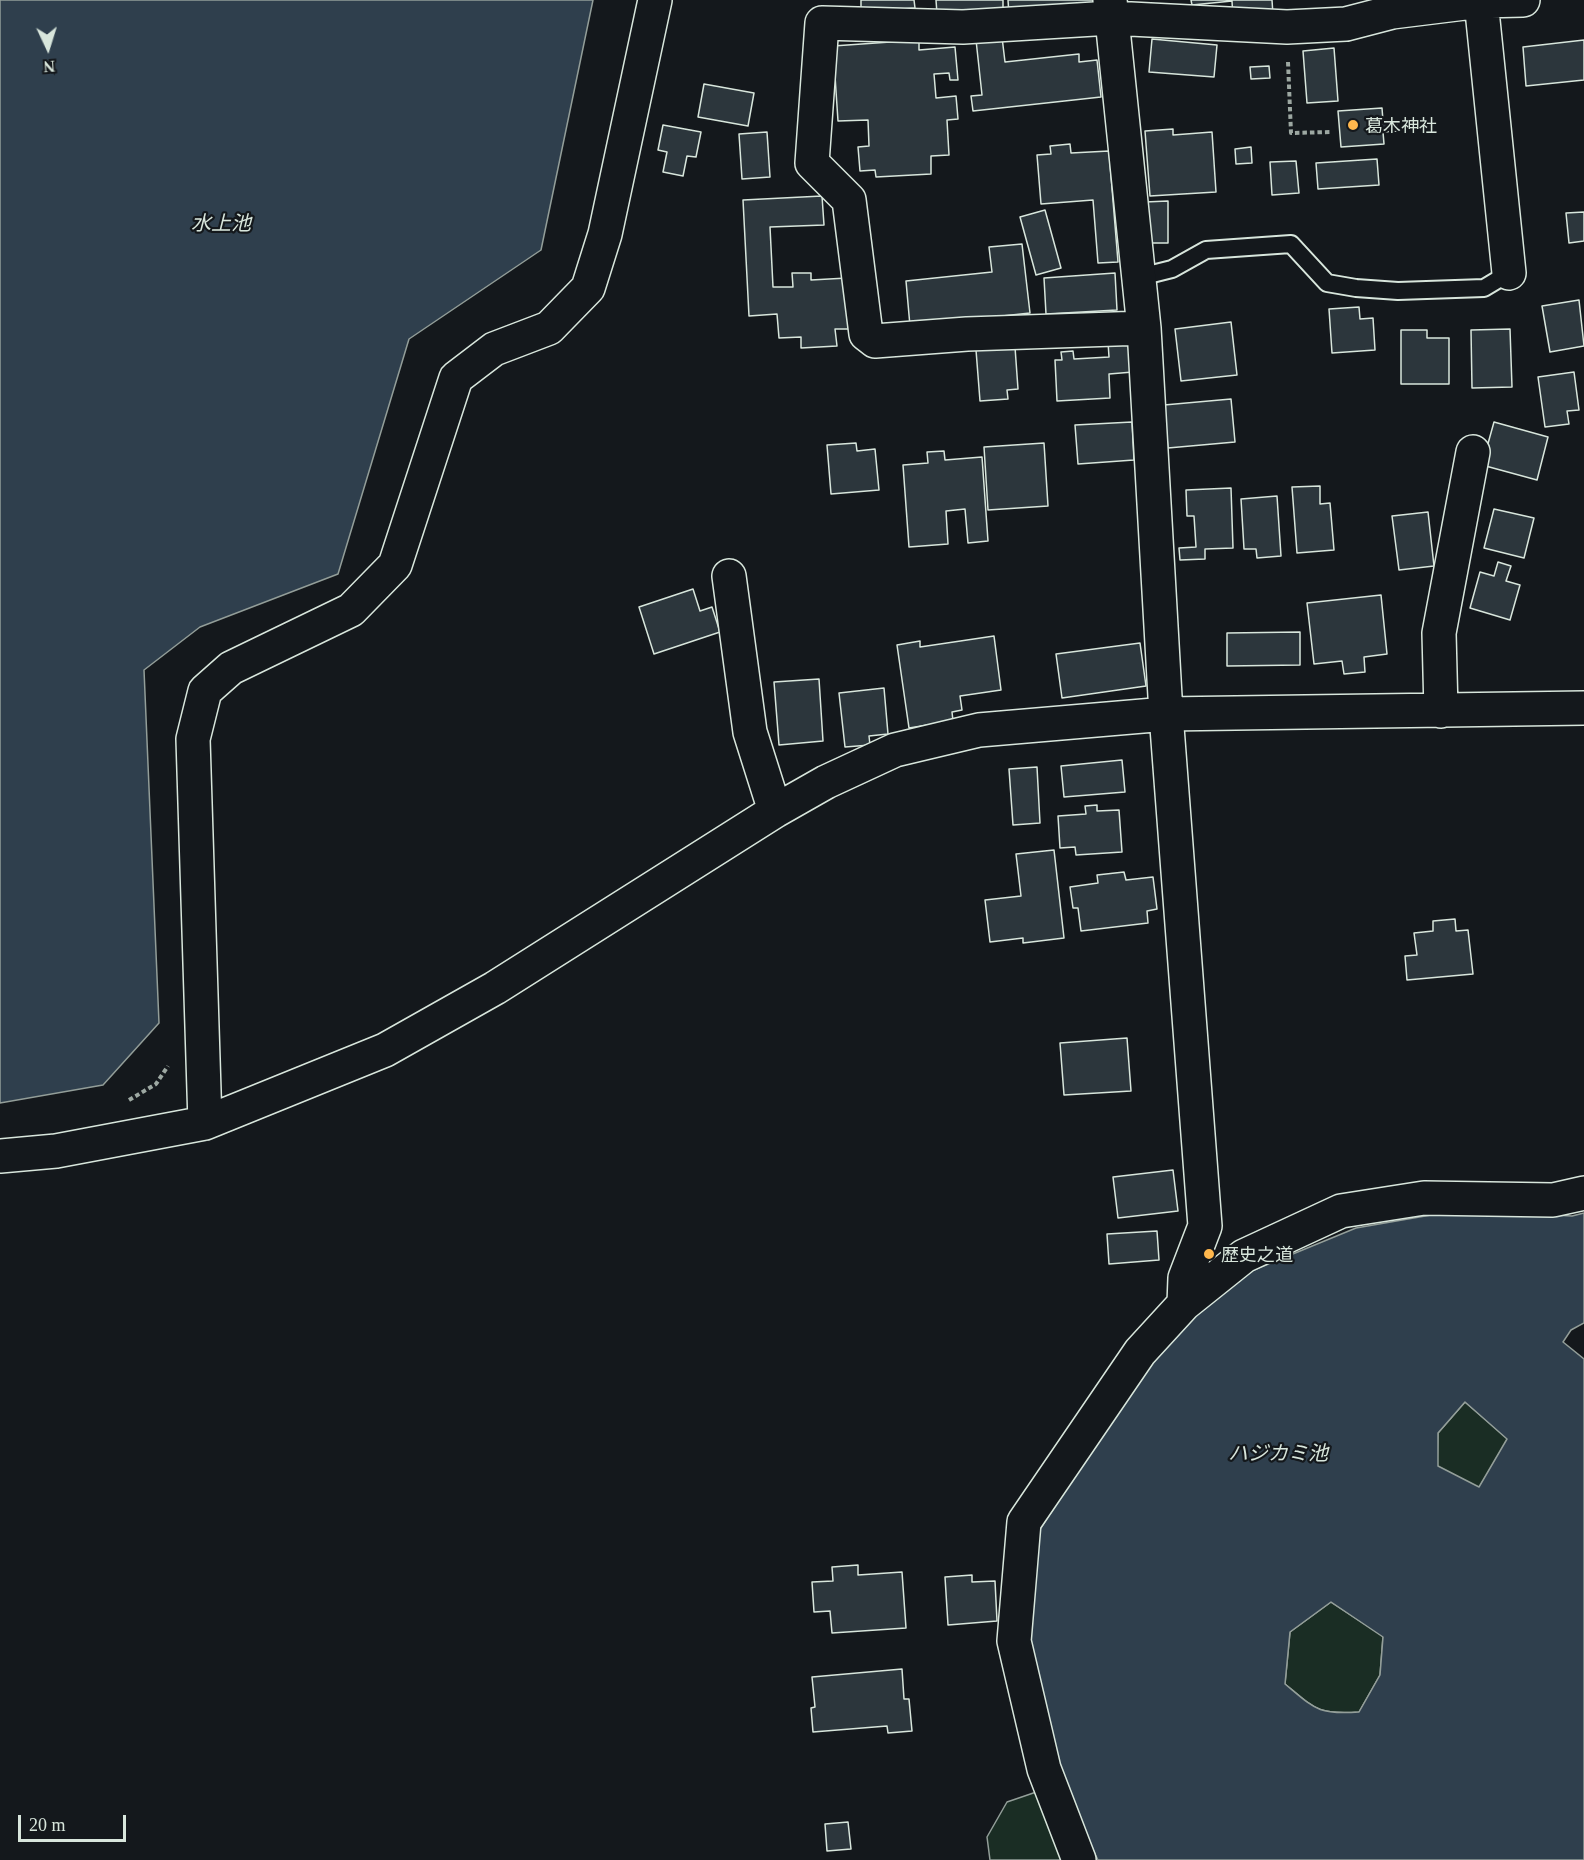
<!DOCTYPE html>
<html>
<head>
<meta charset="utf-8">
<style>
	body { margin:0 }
	#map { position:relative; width:1584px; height:1860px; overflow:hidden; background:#14181c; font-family:Georgia,serif }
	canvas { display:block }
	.north { position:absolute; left:18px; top:18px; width:60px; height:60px; -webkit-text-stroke:4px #14181c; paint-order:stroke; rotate:176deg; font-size:16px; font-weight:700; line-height:24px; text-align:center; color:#d8e6dc }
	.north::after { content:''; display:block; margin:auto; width:21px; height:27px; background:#d8e6dc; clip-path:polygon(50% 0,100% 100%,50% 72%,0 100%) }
	.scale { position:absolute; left:18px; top:1815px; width:108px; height:27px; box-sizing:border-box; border:3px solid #d8e6dc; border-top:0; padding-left:8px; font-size:18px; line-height:21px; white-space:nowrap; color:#d8e6dc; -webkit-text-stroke:4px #14181c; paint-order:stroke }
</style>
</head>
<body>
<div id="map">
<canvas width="1584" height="1860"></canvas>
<div class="north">N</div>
<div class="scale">20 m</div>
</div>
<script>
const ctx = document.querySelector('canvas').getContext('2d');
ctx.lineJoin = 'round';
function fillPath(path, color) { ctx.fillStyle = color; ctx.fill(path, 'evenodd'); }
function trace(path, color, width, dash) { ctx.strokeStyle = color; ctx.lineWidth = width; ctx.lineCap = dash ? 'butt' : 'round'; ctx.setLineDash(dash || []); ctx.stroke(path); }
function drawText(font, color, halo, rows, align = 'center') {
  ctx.font = font + ' Georgia,"Noto Sans JP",serif'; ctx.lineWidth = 4.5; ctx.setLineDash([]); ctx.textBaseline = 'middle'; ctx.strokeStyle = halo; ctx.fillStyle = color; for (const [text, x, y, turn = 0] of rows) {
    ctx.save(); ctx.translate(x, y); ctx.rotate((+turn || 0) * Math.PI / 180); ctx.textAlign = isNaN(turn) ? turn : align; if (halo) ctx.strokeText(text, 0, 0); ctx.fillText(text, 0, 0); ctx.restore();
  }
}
const green = new Path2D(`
	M1465,1402l43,37 -29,49 -42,-22 1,-33z
	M1331,1602l52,34 -3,39 -21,37c-41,3 -44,-3 -74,-28l5,-52z
	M1048,1788l38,72h-96l-3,-23 20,-35z`);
const water = new Path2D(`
	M0,0h593l-52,250 -132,89 -71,235 -138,53 -56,43 15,353 -56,62 -103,18z
	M1480,1211l92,5 12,-3v110l-13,7 -8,12 21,17v501h-486l-40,-82 -31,-133 8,-108 121,-187 76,-71 124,-51 75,-13zM1465,1402l42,37 -28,48 -41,-21v-33zM1331,1602l52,35 -3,38 -21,37c-41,3 -44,-3 -74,-28l5,-52z`);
const building = new Path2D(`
	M861,0h53l1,8 -54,4z
	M936,0h67v9l-66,5z
	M1008,0h90v6l-89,9z
	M1191,0h81l1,15 -40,4 -1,-18 -40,4z
	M1002,37l3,25 74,-8v8l18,-2 4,37 -128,14 -2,-15 11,-1 -6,-55z
	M1152,39l65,6 -3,32 -65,-5z
	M919,40v10l36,-3 3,33h-8l-1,-7 -15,1 2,24 20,-2 2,23 -11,1 2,35 -18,1v18l-55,3 -1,-7 -15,1 -2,-24 11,-1 -1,-26 -30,1 -5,-75z
	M1584,40v40l-58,6 -3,-39z
	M1334,48l4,53 -31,2 -4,-52z
	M1269,66l1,12 -19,1 -1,-12z
	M704,84l50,9 -6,33 -50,-9z
	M1382,108l1,13 14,-1v11l-14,1 1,12 -43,3 -3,-36z
	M663,125l38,7 -5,25 -9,-1 -4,20 -20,-4 4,-20 -9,-2z
	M1173,129v6l39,-3 4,60 -66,4 -5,-65z
	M767,132l3,45 -28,2 -3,-45z
	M1070,144l1,9 38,-2 9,111 -20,1 -5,-63 -52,4 -4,-49 14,-1 -1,-8z
	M1251,147l1,16 -16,1 -1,-15z
	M1377,159l2,26 -61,4 -2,-26z
	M1296,161l3,32 -27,2 -2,-33z
	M822,196l2,29 -54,2 3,60h20l-1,-14h19v7l36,-2 2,51h-14l2,17 -36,2v-11l-22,1 -2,-24 -28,2 -6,-116z
	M1168,201v42h-22l-1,-41z
	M1045,210l16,58 -25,7 -16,-58z
	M1584,212v29l-15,2 -3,-30z
	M1022,244l8,69 -120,13 -4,-45 86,-9 -3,-25z
	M1115,273l2,37 -71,4 -2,-36z
	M1579,300l5,46 -34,6 -8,-46z
	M1359,307l1,12 13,-1 2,32 -43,3 -3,-44z
	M1231,322l6,53 -56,6 -6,-52z
	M1510,329l2,58 -40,1 -1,-58z
	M1401,330h26v8h22v46h-48z
	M1131,341l2,31 -24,2 1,24 -53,3 -2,-41h7l-1,-8 12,-1 1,8 35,-2 -1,-15z
	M1015,347l3,42 -11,1 1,9 -28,2 -4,-51z
	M1574,372l5,38 -12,1 2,13 -24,3 -7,-50z
	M1231,399l4,43 -67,6 -4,-43z
	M1132,422l2,38 -56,4 -3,-39z
	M1494,422l54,15 -11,43 -55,-15z
	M856,443l1,8 18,-2 4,41 -48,4 -4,-49z
	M1044,443l4,63 -60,4 -4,-63z
	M944,451l1,9 37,-3 6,84 -20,2 -3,-34 -19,2 2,33 -39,3 -6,-82 25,-2 -1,-11z
	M1320,486v18l10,-1 4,47 -37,3 -5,-66z
	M1231,488l2,60 -28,1v10l-25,1 -1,-12 17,-1 -2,-31h-7l-1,-26z
	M1277,496l4,60 -24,2 -1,-9h-12l-3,-50z
	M1494,509l40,9 -10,40 -40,-10z
	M1428,512l6,54 -35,4 -7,-54z
	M1498,562l13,4 -5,15 14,4 -10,35 -40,-12 10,-36 14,4z
	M693,589l7,22 12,-4 8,25 -66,22 -15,-47z
	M1381,595l6,59 -23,3 1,15 -21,2 -2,-13 -28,3 -7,-61z
	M1300,632v33l-73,1v-33z
	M994,636l7,54 -41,6 2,14 -10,2 1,9 -44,7 -12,-83 23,-4v6z
	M1140,643l6,43 -84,12 -6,-44z
	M819,679l4,62 -44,4 -5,-63z
	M884,688l4,46 -19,2 1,9 -25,2 -6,-54z
	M1122,760l3,32 -61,5 -3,-31z
	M1037,767l3,56 -27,2 -4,-56z
	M1097,805v6l22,-1 3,42 -46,3 -1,-8 -15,1 -2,-32 28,-2 -1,-8z
	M1054,850l10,88 -41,5v-5l-33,4 -5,-42 36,-4 -5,-42z
	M1124,872l2,8 27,-3 4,32 -10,2 1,12 -67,8 -3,-23h-5l-3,-21 28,-4 -1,-8z
	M1455,919l1,12 12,-1 5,44 -66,6 -2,-24 12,-1 -3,-22 19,-2v-10z
	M1127,1038l4,53 -67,4 -4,-52z
	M1173,1170l5,41 -60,7 -5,-41z
	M1157,1231l2,29 -50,4 -2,-30z
	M858,1565v10l44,-3 4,56 -74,5 -2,-22 -16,1 -2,-30 21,-1 -1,-14z
	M972,1575v7l23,-1 2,40 -49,4 -3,-48z
	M902,1669l2,30h5l3,32 -24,2 -1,-7 -74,6 -2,-24 4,-1 -3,-30z
	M848,1822l3,27 -24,2 -2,-27z`);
const path = new Path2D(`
	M1288,62l3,71 39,-1
	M129,1100l27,-16 12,-18`);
const service = new Path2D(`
	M1140,277l32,-8 34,-19 85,-6 36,39 29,5 42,3 86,-3 25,-15`);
const minor = new Path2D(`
	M1110,0l34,328 22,386 39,512 -20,52 -1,26
	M1481,1l28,272
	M1144,328l-177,6 -92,7 -9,-7 -17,-134 -37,-37 10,-140 141,4 148,-9 176,9 59,-3 46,-12 89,-11 42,-1
	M729,576l21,156 25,79
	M1441,711l-2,-78 34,-181
	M205,1123l-12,-384 12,-48 26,-23 120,-58 44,-45 61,-187 38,-29 55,-21 39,-40 17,-54 50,-234
	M0,1156l56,-5 149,-28 180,-73 110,-62 280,-177 51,-29 69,-32 84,-20 187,-16 418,-6
	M1079,1860l-35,-91 -30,-128 10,-119 116,-170 44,-48 60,-48 97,-45 83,-13 129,2 31,-7`);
const markers = [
	[1353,125,6,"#ffb74d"],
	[1209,1254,6,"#ffb74d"]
];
const poiNames = [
	["葛木神社",1365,125],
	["歴史之道",1221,1254]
];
const waterNames = [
	["水上池",221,222],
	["ハジカミ池",1278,1452]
];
fillPath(green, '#1a2d24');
trace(green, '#939e99', 1.5);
fillPath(water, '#2f3f4d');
trace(water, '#939e99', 1.5);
fillPath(building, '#2c363c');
trace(building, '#d8e6dc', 1.5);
trace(service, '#d8e6dc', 20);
trace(minor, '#d8e6dc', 36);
trace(path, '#9da8a2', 4, [4.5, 3]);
trace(service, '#14181c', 16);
trace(minor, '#14181c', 33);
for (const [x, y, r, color] of markers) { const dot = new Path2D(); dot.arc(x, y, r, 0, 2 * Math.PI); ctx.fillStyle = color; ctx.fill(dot); trace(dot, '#14181c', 2); }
drawText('18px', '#d8e6dc', '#14181c', poiNames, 'left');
drawText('italic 20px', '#d8e6dc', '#14181c', waterNames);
</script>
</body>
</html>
